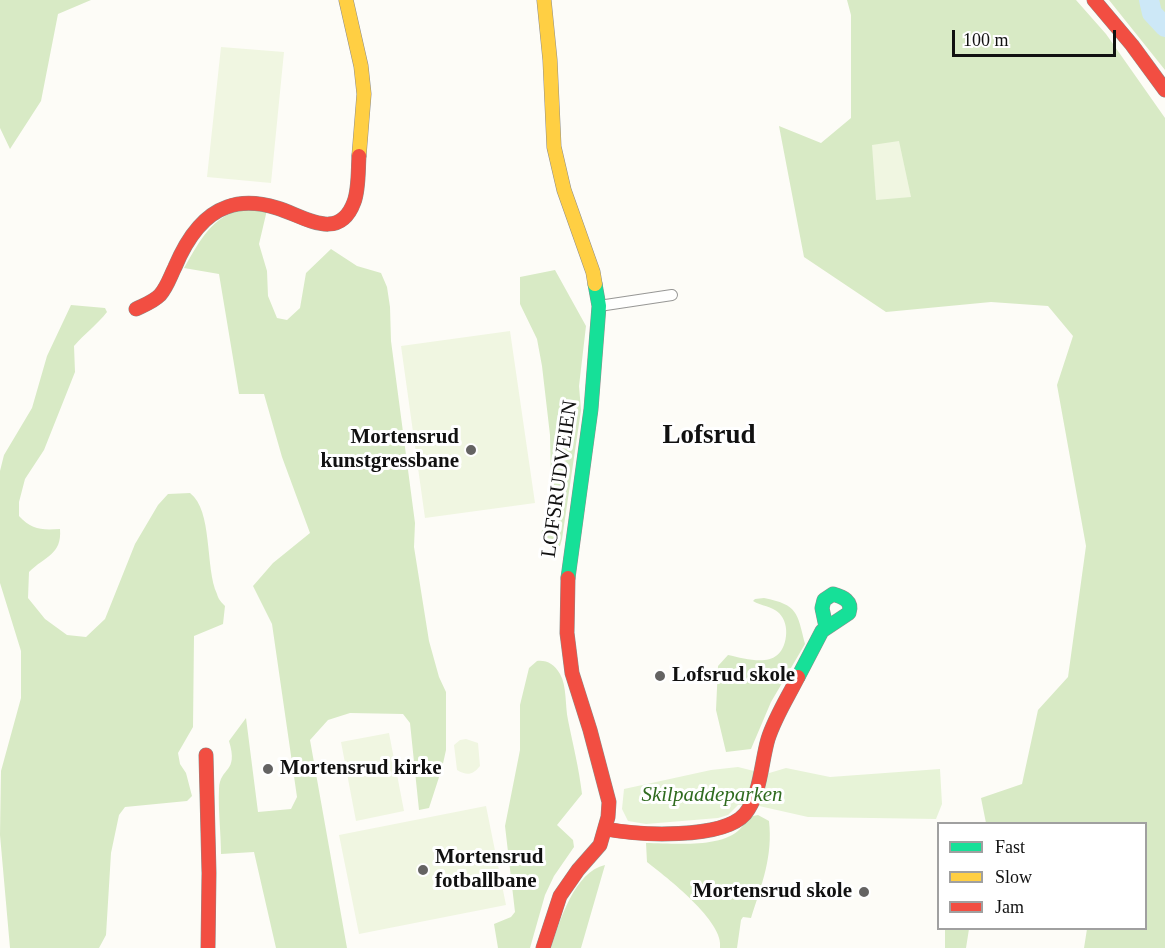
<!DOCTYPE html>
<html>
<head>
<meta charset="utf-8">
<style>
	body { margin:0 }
	#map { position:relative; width:1165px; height:948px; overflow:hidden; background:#fdfcf7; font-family:Georgia,serif }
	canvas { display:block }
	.legend { position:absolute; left:937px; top:822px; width:210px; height:108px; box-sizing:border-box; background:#fff; border:2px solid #a0a0a0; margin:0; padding:8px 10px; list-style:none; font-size:18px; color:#111 }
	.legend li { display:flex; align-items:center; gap:12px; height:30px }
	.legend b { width:30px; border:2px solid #a0a0a0 }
	.scale { position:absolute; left:952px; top:30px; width:164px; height:27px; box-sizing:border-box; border:3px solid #111; border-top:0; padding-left:8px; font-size:18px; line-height:21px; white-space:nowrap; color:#111; -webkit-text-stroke:4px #fff; paint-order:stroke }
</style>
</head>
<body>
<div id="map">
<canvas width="1165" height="948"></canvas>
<ul class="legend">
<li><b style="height:8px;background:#16e098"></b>Fast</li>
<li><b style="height:8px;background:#ffcf43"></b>Slow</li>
<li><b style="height:8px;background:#f24e42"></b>Jam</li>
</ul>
<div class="scale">100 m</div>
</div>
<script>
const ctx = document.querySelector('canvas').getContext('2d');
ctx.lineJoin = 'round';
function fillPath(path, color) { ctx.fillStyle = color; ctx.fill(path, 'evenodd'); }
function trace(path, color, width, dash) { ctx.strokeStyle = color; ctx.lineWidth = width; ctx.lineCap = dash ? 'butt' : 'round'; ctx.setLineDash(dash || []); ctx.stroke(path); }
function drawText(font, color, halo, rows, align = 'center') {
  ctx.font = font + ' Georgia,serif'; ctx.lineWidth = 6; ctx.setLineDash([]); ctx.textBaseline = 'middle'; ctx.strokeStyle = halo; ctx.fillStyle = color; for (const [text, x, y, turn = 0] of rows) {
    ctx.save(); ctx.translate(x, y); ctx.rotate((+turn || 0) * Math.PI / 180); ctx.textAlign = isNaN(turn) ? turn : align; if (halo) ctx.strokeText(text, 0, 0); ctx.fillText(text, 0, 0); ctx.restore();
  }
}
const green = new Path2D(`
	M738,767l28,7 20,-6 44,9 110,-8 2,35 -6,15 -128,-2 -49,-11 -21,-1 -10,10 -10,3 -72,6 -18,-3 -6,-12 2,-20 87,-19z`);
const forest = new Path2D(`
	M0,0h91l-33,14 -17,87 -31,48 -10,-21z
	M847,0h229l30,34 59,84v830h-81l3,-19 59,-1v-104l-160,-1 -5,-25 41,-14 16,-74 30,-33 18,-131 -29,-161 16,-49 -25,-30 -57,-4 -105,10 -82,-55 -25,-131 42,17 30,-25v-103z
	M1109,0h56v70z
	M245,208l22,2 -8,34 8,27 1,25 9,22 10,2 13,-12 6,-35 25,-24 26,17 24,7 6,14 3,20 1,34 24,182 -1,24 15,94 10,36 7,15v58l-4,18 -13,40 -10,2 -9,-87 -7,-9 -53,-1 -22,7 -18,20 37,208h-71l-22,-96 -33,2c0,-21 -3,-44 -2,-65 1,-23 20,-15 10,-48l17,-23 12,94 33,-3 6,-12 -25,-173 -19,-38 20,-23 37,-30 -28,-76 -18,-63h-25l-20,-120 -35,-6c17,-29 27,-51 61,-60z
	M555,270l31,56 -7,60 2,24 -19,129 -2,7 -5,1 -12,-4 -2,-7 10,-57 -1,-44 -8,-69 -5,-27 -17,-35v-27z
	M71,305l34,3 2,4c-10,13 -23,22 -33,34l1,26 -31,78 -19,29 -6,23v14c13,14 22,14 41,13 2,26 -15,27 -31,43l-1,26 17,21 22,16 19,2 19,-18 30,-75 23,-39 10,-11 22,-1c23,17 15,75 27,101 1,5 5,9 8,12l-2,18 -29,12 -1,91 -15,26 2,11 6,9 6,23 -5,5 -62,6 -6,8 -8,38 -5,82 -7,13h-89l-10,-113 1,-64 20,-73v-47l-21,-68v-112l4,-16 28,-47 15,-52z
	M764,598c34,7 33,14 41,46l-34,58 -20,47 -25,3 -10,-42 2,-44 10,-11c23,5 54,15 58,-19 1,-8 -1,-17 -7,-23 -7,-7 -18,-7 -26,-12l2,-2z
	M537,661c10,-1 17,3 23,13 7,12 5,32 8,46 5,25 11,48 14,74l-25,31 16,15 1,7 -20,29 -9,19 -15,53h-32l-4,-24 17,-7 4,-5 -10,-86 15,-76v-45l9,-37z
	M758,815l11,6c4,35 -7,63 -18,97l-8,-1 -2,3 -4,28h-17c5,-26 -54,-71 -73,-86l-1,-19c25,0 75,6 94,-14 3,-3 5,-8 8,-12z
	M605,865l-24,83h-30c8,-26 24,-77 54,-83z
	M945,929h24l-3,19h-21z`);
const pitch = new Path2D(`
	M221,47l63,5 -13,131 -64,-6z
	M899,141l12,56 -35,3 -4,-55z
	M510,331l25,172 -110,15 -24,-172z
	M389,733l15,78 -48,10 -15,-79z
	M466,739l12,4 2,23c-7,9 -13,10 -23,4l-3,-25 6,-5z
	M486,806l20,99 -147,29 -20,-99z`);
const river = new Path2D(`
	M1149,0l3,13 13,14`);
const street = new Path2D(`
	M599,306l73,-11`);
const fast = new Path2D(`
	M568,578l23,-169 8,-103 -4,-22
	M798,677l24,-46 27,-18c4,-12 -6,-16 -16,-19l-9,6 -2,8 4,19`);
const slow = new Path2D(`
	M346,0l15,66 3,28 -5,62
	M544,0l6,60 4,87 10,43 29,82 2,12`);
const jam = new Path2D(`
	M1094,0l38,45 33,45
	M136,309c8,-4 17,-7 24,-14 7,-8 10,-18 15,-28 10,-24 26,-51 52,-60 16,-6 34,-4 50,1 27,8 62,35 77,-6 5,-13 4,-32 5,-46
	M206,755l3,118 -1,75
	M606,829c32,6 116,11 139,-15 16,-20 16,-51 23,-75 7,-22 20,-42 30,-62
	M543,948l17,-52 18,-26 22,-25 8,-28 1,-15 -19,-72 -18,-57 -5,-40 1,-55`);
const markers = [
	[471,450,6,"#646362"],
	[660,676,6,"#646362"],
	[268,769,6,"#646362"],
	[423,870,6,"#646362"],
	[864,892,6,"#646362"]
];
const poiNames = [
	["Mortensrud",459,438,"right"],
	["kunstgressbane",459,462,"right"],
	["Lofsrud skole",672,676],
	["Mortensrud kirke",280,769],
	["Mortensrud",435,858],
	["fotballbane",435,882],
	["Mortensrud skole",852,892,"right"]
];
const streetNames = [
	["LOFSRUDVEIEN",560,479,-82]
];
const parkNames = [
	["Skilpaddeparken",712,795]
];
const districtNames = [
	["Lofsrud",709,436]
];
fillPath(green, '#e7f3d7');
fillPath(forest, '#d8eac5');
fillPath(pitch, '#f0f6e1');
trace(river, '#cde8f7', 20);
trace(street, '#979795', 12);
trace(fast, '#8e8d8b', 15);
trace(slow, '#8e8d8b', 15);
trace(jam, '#8e8d8b', 15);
trace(street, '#fffffe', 10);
trace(fast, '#16e098', 14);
trace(slow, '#ffcf43', 14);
trace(jam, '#f24e42', 14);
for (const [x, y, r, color] of markers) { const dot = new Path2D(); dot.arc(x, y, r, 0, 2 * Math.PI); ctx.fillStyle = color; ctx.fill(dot); trace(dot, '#fff', 2); }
drawText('bold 21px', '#111', '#fff', poiNames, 'left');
drawText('21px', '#111', '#fff', streetNames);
drawText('italic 21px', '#2f6b1f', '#fff', parkNames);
drawText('bold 27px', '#111', '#fff', districtNames);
</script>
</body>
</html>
